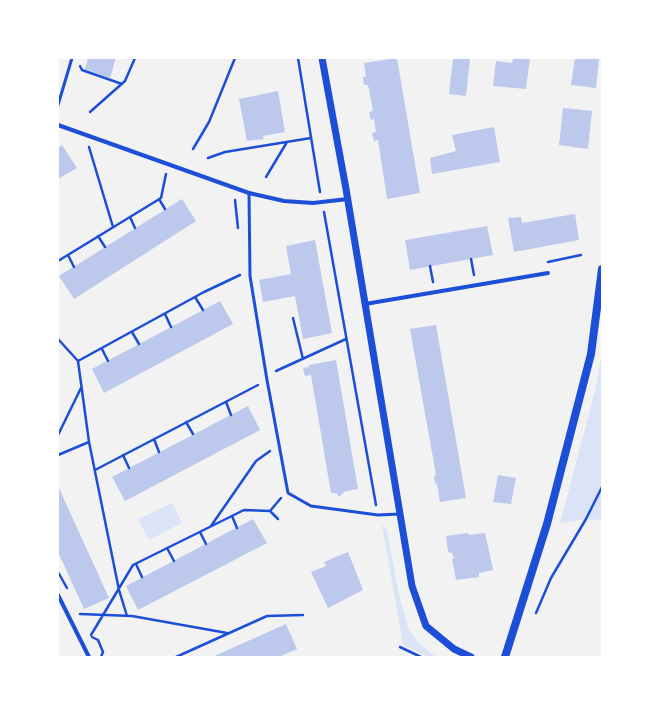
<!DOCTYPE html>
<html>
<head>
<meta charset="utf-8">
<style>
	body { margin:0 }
	#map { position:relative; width:660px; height:715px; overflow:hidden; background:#f2f2f2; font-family:"Libre Baskerville",serif }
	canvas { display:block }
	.frame { position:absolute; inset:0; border:59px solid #fff; pointer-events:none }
</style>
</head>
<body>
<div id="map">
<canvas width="660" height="715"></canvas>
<div class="frame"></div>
</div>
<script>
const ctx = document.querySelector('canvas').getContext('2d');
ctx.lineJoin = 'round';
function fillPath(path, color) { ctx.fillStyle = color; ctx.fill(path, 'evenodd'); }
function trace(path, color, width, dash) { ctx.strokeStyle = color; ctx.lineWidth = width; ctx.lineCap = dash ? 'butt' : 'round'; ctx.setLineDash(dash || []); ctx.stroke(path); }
const green = new Path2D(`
	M602,353v167l-16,-1 -26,4 35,-132z
	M172,503l10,20 -33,17 -11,-21z
	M382,525l5,5 11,60 10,38 10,14 18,15h-8l-25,-12z`);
const building = new Path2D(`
	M88,58h28l-6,20 -25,-9z
	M397,58l23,135 -33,6 -9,-59 -4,1 -2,-8 4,-1 -2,-13 -3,1 -2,-8 4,-1 -5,-26h-4l-1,-8h3l-2,-14z
	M453,58h17l-4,38 -17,-2z
	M513,58h17l-4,31 -33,-3 3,-25 16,2z
	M575,58h24l-3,30 -25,-3z
	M278,91l7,41 -22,4 1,3 -17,2 -8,-42z
	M563,108l29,3 -4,38 -29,-4z
	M494,127l6,35 -68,12 -2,-16 26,-7 -4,-16z
	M62,145l15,23 -19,11v-31z
	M182,199l14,22 -122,78 -15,-23z
	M575,214l4,26 -65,12 -6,-34 13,-1 1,6z
	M487,226l6,29 -83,15 -5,-30z
	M315,240l17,93 -29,6 -8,-43 -32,6 -4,-22 32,-6 -5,-28z
	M220,301l13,23 -129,69 -12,-24z
	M436,325l30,173 -26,4 -3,-19 -2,1 -1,-8 2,-1 -26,-146z
	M336,360l22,129 -15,3 1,1 -6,4 -1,-4h-6l-20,-118 -6,1 -2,-8 6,-1v-2z
	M248,406l12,24 -135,71 -13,-24z
	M498,475l18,3 -5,26 -18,-2z
	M58,486l51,112 -25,11 -26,-57z
	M253,519l14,24 -129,67 -12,-24z
	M468,533l1,2 16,-2 8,37 -14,3v4l-23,3 -4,-21h2l-2,-6 -4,-1 -2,-16z
	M348,552l15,38 -35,18 -17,-36 15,-6 -2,-4z
	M286,624l11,25 -18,8h-67z`);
const path = new Path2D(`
	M298,58l22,134
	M80,66l2,4 40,14
	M90,112l35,-31 10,-23
	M89,147l24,80
	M193,149l16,-27 26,-64
	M208,158l17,-6 86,-14
	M266,177l21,-35
	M159,199l6,10
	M235,200l3,28
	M324,212l52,293
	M130,217l5,11
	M98,236l7,11
	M68,255l6,12
	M471,259l3,16
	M58,261l103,-63 5,-24
	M548,262l33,-7
	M430,266l3,16
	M195,297l8,13
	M165,314l6,13
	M293,318l10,41
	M132,332l7,12
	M58,339l20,22 126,-69 36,-17
	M102,349l6,12
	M78,361l11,81 30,148 8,26
	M276,371l70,-32
	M226,402l5,13
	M186,422l7,12
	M58,435l23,-47
	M154,439l5,13
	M58,455l31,-13
	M123,455l6,13
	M95,470l163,-85
	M270,511l8,8
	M232,516l5,12
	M211,526l45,-65 14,-10
	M200,532l6,12
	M167,548l7,13
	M136,564l6,13
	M58,572l9,16
	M536,613l15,-35 35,-59 16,-32
	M80,614l52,2 95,17
	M91,635l42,-70 111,-55 26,1 11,-13
	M92,637l6,3 5,12 -2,5
	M400,647l21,10
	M176,657l91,-41 36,-1`);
const service = new Path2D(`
	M58,105l14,-47
	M249,193l1,83 17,104 21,113 23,13 67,9 22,-1`);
const minor = new Path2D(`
	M58,125l191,68 35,8 29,2 35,-4
	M365,304l183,-31
	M58,595l31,62`);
const tertiary = new Path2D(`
	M322,58l24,131 66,397 14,40 28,23 17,8`);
const secondary = new Path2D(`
	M505,657l42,-133 44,-170 11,-85`);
fillPath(green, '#dbe4f7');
fillPath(building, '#bdc9ec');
trace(path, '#1d4ed8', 2.5);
trace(service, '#1d4ed8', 3);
trace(minor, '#1d4ed8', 4);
trace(tertiary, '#1d4ed8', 7);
trace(secondary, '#1d4ed8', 8);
</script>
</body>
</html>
